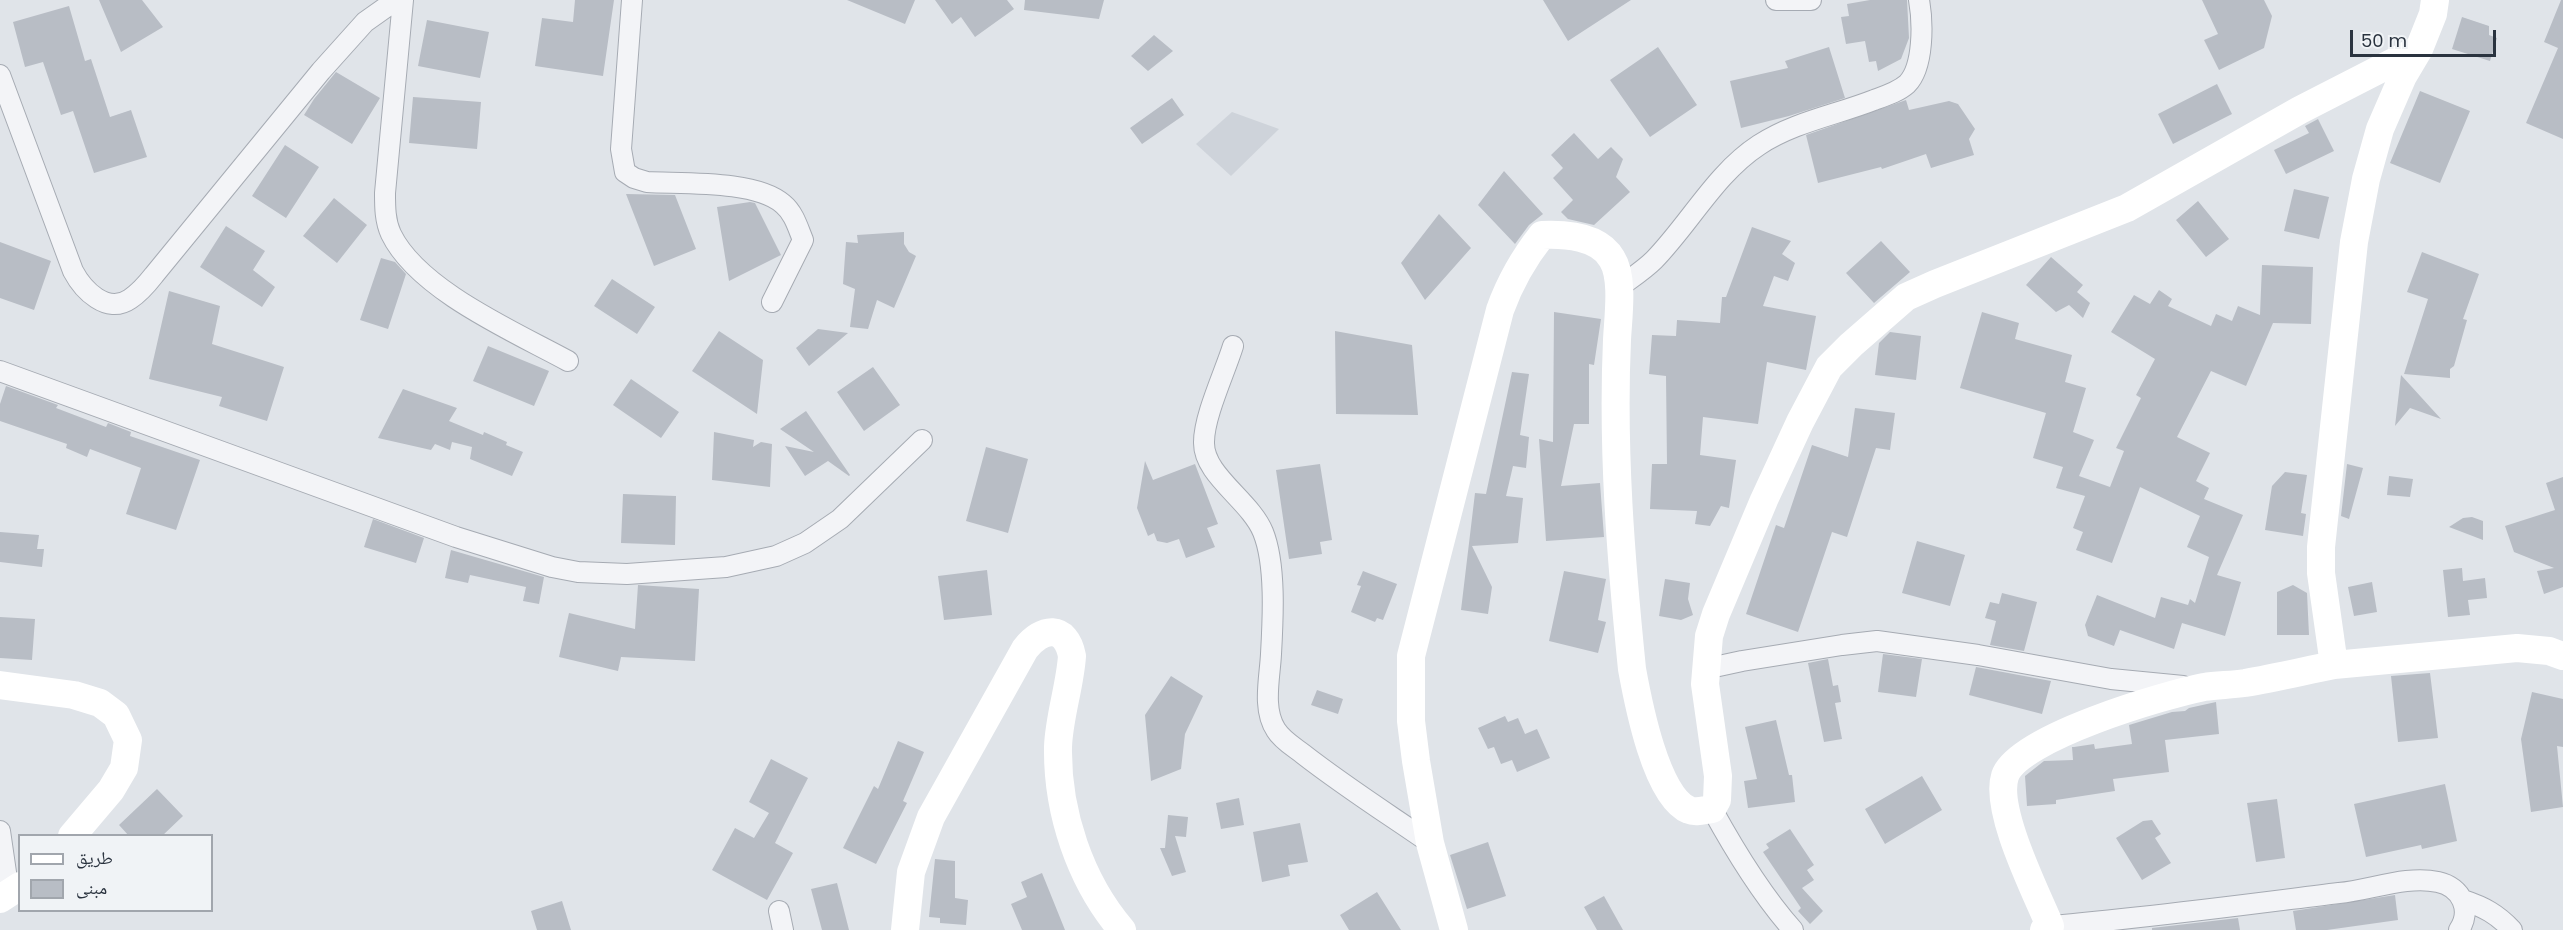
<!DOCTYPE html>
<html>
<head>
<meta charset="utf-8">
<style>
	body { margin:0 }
	#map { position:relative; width:2563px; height:930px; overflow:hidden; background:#e0e4e9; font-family:Poppins,"Noto Naskh Arabic",sans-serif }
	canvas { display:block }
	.legend { position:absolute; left:18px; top:834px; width:195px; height:78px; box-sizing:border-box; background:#f0f3f6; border:2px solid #a1a6ad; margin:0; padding:8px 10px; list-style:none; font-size:18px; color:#2a333f }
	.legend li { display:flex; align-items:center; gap:12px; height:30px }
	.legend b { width:30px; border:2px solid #a1a6ad }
	.scale { position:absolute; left:2350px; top:30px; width:146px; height:27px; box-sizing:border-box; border:3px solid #2a333f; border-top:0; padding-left:8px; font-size:18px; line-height:21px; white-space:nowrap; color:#2a333f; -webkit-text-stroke:4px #f0f3f6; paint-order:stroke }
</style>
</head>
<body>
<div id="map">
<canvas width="2563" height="930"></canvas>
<ul class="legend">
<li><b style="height:8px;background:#fff"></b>طريق</li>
<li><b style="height:16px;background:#b8bdc5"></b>مبنى</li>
</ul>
<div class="scale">50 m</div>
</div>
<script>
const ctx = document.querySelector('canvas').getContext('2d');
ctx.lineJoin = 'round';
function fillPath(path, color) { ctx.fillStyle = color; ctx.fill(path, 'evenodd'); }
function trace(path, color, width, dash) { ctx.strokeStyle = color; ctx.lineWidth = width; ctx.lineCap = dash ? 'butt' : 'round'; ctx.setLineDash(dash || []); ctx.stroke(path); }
const built = new Path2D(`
	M1232,112l47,17 -48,47 -35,-32z`);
const building = new Path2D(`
	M99,0h43l21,27 -42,25z
	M575,0h39l-11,76 -68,-10 7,-48 31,4z
	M847,0h68l-10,24z
	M935,0h72l7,9 -39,28 -14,-20 -9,7z
	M1025,0h79l-5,19 -75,-9z
	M1543,0h88l-63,41z
	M1870,0h37l2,38 -8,21 -23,12 -2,-10 -7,1 -4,-21 -19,3 -5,-27 8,-1 -2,-12z
	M2202,0h62l8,16 -8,32 -45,22 -15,-30 14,-6z
	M2561,0h2v139l-37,-16 32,-75 -14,-6z
	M69,6l16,55 6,-2 19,58 21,-7 16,47 -53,16 -21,-62 -12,4 -18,-53 -18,5 -12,-45z
	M2462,17l27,9v9l8,3 -7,23 -38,-12z
	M427,20l62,12 -9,46 -62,-12z
	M1154,35l19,16 -25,20 -17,-15z
	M1658,47l39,58 -47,32 -40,-57z
	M1829,47l16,51 -56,18 -48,12 -11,-47 58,-13 -3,-7z
	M336,72l44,26 -28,46 -48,-29 10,-16z
	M2217,84l15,30 -59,30 -15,-30z
	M2420,91l50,20 -30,72 -50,-20z
	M413,97l68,5 -4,47 -68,-6z
	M1172,98l12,17 -42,29 -12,-16z
	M1906,100l3,10 40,-9 9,3 17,25 -6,10 5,16 -43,13 -5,-14 -44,15 -1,-2 -63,16 -12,-48z
	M2318,119l16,32 -48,23 -12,-24 35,-17 -4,-7z
	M1574,133l24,26 13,-12 12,12 -7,18 14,15 -36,33 -26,-6 -7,-7 12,-12 -20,-22 10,-10 -12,-13z
	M285,145l34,22 -33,51 -34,-22z
	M1504,171l39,43 -14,11 -14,19 -37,-39z
	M2294,189l35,8 -10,42 -35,-8z
	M626,194l49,1 21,54 -42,17z
	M334,198l33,27 -30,38 -34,-27z
	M2198,201l31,38 -23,18 -30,-37z
	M750,202l5,1 26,52 -52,26 -12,-74z
	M1439,214l32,34 -46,52 -24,-37z
	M226,226l39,25 -12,19 22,17 -13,20 -62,-40z
	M1752,227l39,14 -9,13 13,9 -7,18 -14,-5 -11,30 53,10 -10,54 -39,-8 -9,62 -55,-7 -3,38 36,5 -7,48 -8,-2 -11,20 -15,-2 2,-13 -47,-2 2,-45h15l-1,-88 -17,-2 3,-39 24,1 1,-16 43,3 2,-26h4z
	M904,232v12l5,8 7,4 -22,52 -17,-8 -9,29 -18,-2 5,-38 -12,-5 3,-42 12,1 -1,-8z
	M1881,241l29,31 -36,31 -28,-30z
	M0,242l51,19 -17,49 -34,-12z
	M2422,252l57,22 -16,45 4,1 -13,46 -4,3v9l-46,-4 24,-75 -21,-7z
	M2051,257l32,28 -6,7 13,11 -7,15 -14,-13 -13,7 -30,-27z
	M381,258l14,4 11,12 -18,55 -28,-9z
	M2262,265l51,2 -2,57 -38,-1 -27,63 -35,-15 -34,66 33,16 -14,28 13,7 -5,11 39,16 -26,60 24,7 -16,54 -43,-13 -8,26 -54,-19 -6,16 -26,-10 -3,-11 12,-30 58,23 6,-21 27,8 2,-6 5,4 14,-46 -22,-10 13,-31 -60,-29 -28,76 -36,-13 7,-18 -10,-4 12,-32 -29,-8 7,-21 -30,-9 13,-45 -86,-25 22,-76 37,11 -4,16 57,16 -7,27 21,6 -13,44 21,8 -15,36 31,11 14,-36 -8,-3 25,-50 -5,-3 19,-36 -44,-27 23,-37 16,9 9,-14 13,9 -4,7 43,20 5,-12 16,7 6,-15 22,9z
	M612,279l43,28 -18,27 -43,-28z
	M169,291l51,15 -8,38 72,23 -17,54 -48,-15 3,-9 -73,-18z
	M1554,312l47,7 -7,46 -5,-1v60h-15l-13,62 39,-3 4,54 -58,4 -7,-102 14,3z
	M818,329l30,4 -39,33 -13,-18z
	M719,331l44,29 -6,54 -65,-43z
	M1335,331l77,14 6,70 -82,-1z
	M1890,332l31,4 -5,44 -41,-5 4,-32z
	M488,346l61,25 -15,35 -61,-25z
	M873,367l27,38 -36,26 -27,-39z
	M1512,372l17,2 -9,61 9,2 -3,31 -13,-2 -7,30 17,2 -5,45 -46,3 20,41 -4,27 -27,-4 14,-117 11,1z
	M2401,375l40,44 -31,-11 -15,18z
	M631,379l48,33 -18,26 -48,-33z
	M6,386l52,19 -2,3 50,19 2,-4 23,9 -1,4 70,24 -24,70 -50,-16 15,-46 -51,-19 -3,8 -21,-9 1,-4 -67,-23v-17z
	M403,389l54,19 -8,13 34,14 1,-3 23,10 -1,3 17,7 -11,24 -42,-17 2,-12 -20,-5 -2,8 -15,-6 -4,6 -53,-12z
	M1855,408l40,5 -5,37 -14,-2 -29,89 -15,-5 -34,100 -52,-18 30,-89 8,3 28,-83 36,12z
	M806,411l44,64 -1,1 -21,-15 -23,15 -20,-30 29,6 -34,-23z
	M714,432l40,8 -1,7 8,-5 11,2 -2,43 -58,-7z
	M986,447l42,12 -20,74 -42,-12z
	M1145,461l8,19 42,-16 23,60 -11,4 8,19 -29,11 -7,-19 -12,4 -10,-2 -3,-8 -6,3 -11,-28z
	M1320,464l12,76 -12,2 2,12 -33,5 -13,-89z
	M2347,464l16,4 -14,51 -8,-3z
	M2285,472l22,3 -6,38 5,1 -3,22 -38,-6 7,-44z
	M2389,476l24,3 -3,18 -23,-2z
	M2563,477v110l-19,7 -7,-23 17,-3 -40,-16 -9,-26 50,-16 -9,-27z
	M623,494l53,2 -1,49 -54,-2z
	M2472,517l11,4v19l-34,-13 14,-9z
	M373,519l51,19 -8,25 -52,-16z
	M0,532l39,3 -2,14h7l-2,18 -42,-5z
	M1917,541l48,14 -15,51 -48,-13z
	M451,550l93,27 -5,27 -16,-3 3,-14 -56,-12 -2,8 -23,-5z
	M2462,568l1,13 22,-3 2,20 -19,2 2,15 -22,2 -5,-47z
	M987,570l5,45 -48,5 -6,-44z
	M1363,571l34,13 -14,36 -6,-2 -2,4 -24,-10 10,-26 -4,-1z
	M1564,571l42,8 -8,41 8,2 -8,31 -49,-12z
	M1665,579l25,4 -2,16 5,16 -12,5 -22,-4z
	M2372,582l5,30 -23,4 -6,-29z
	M638,585l61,4 -4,72 -74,-4 -3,14 -59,-14 10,-44 66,16z
	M2293,585l14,8 2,42h-32v-43z
	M2002,593l35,9 -13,49 -34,-6 6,-24 -11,-3 5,-16 9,2z
	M0,617l35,2 -3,41 -32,-2z
	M1883,654l39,5 -6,38 -38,-5z
	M1828,659l5,27 5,-1 3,17 -6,1 7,36 -18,3 -16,-79z
	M1976,667l75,14 -9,33 -73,-19z
	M2430,673l8,65 -40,4 -7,-66z
	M1171,676l32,20 -18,38 -4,35 -30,12 -6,-66z
	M1317,690l26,9 -5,15 -27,-9z
	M2532,692l31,7v48l-6,-1 6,61 -32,5 -10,-73z
	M2216,702l3,32 -54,6 4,32 -56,7 2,12 -59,9v4l-29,2 -2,-30 19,-15 29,-1 -1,-13h2l20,-3 1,5 37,-5 -3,-19 43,-13 13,-1 4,-3z
	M1505,716l3,6 10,-4 7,16 12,-5 13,29 -33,14 -5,-12 -11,4 -7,-17 -6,2 -10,-21z
	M1776,720l13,55h3l3,27 -47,6 -4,-27 13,-2 -12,-52z
	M898,741l26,11 -21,49 4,2 -31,61 -33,-16 31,-62 4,3z
	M771,759l37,19 -33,65 18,10 -26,47 -55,-30 23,-42 19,10 15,-25 -20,-11z
	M1922,776l20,34 -57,34 -20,-35z
	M2445,784l12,57 -35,8 -1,-4 -55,12 -12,-53z
	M157,789l26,27 -21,20h-33l-10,-11z
	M1239,798l5,27 -23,4 -5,-26z
	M2277,799l8,59 -29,4 -9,-59z
	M1168,815l20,2 -2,20 -11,-1 11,36 -14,4 -12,-28h5z
	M2152,820l9,14 -6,4 16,25 -29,17 -26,-42 27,-17z
	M1300,823l8,39 -20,3 2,11 -28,6 -9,-50z
	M1790,829l24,36 -7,5 7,10 -12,8 21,23 -13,13 -12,-13 3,-3 -38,-56 6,-4 -3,-4z
	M1488,842l18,54 -39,13 -17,-54z
	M935,859l20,2v37l13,2 -2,25 -26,-2v-5l-11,-1z
	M1042,873l23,57h-43l-11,-26 16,-7 -6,-15z
	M837,883l12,47h-27l-11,-41z
	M1377,892l24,38h-52l-9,-15z
	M2395,895l3,25 -71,10h-31l-3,-19z
	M1604,896l19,34h-26l-13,-23z
	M562,901l9,29h-34l-6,-19z
	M2238,918l2,12h-88v-2z`);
const street = new Path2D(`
	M403,0l-18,193c0,14 0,28 6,41 27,56 124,98 177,127
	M632,0l-11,149 4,23 9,6 13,4c36,2 109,-2 136,22 11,9 15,24 20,36l-31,62
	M1776,0h35
	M0,75l73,196c10,19 34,44 57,28 9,-6 17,-15 24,-24l167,-204 44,-49 31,-22
	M1618,288c12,-9 26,-18 36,-28 36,-37 62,-87 105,-115 35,-23 77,-30 115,-45 11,-4 24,-8 33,-16 17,-17 16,-62 12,-84
	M1233,346c-8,26 -29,70 -29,96 -1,33 46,58 59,90 13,32 10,87 8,122 -1,23 -9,55 5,76 6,10 18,17 27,24 41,32 85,60 127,89
	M0,371l456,166 96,30 26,5 49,2 99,-7 50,-11 29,-13 35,-24 82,-79
	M1705,669l37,-8 100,-16 35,-4 101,14 133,24 72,7
	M1712,809c23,42 49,85 81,121
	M0,831l9,62
	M2463,900c21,7 34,14 49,30
	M779,911l4,19
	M2050,926c97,-8 193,-21 289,-33 32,-3 68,-18 99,-11 24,5 34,29 21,48`);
const secondary = new Path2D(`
	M2435,0l-2,14 -14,35 -16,27 -23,53 -14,50 -12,63 -33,305v26l13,92 183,-17 32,3 14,5
	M0,685l74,10 26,8 16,12 12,25 -4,28 -13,22 -39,46
	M0,899l20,-13
	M905,930l6,-58 20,-55 94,-168c17,-22 41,-25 47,7 -2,30 -13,61 -14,91 -1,65 22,134 64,183
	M1454,930l-24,-87 -14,-82 -5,-40v-65l89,-346c10,-28 23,-51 42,-75 22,-1 57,1 70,24 12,19 6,59 5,81 -5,110 4,220 15,329 6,33 24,128 57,141 7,3 15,0 23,-1l5,-9 1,-24 -13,-92 4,-48 7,-22 48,-114 36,-78 29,-55 22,-22 55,-48 29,-13 192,-76 173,-98 119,-61
	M2044,930l6,-4c-14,-34 -56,-116 -45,-150 12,-38 159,-81 199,-89 13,-2 27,-2 41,-4 29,-5 59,-12 89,-18`);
fillPath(built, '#ced3da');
fillPath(building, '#b8bdc5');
trace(street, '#a6abb3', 22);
trace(street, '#f3f4f7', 20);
trace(secondary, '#fff', 28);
</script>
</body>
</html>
